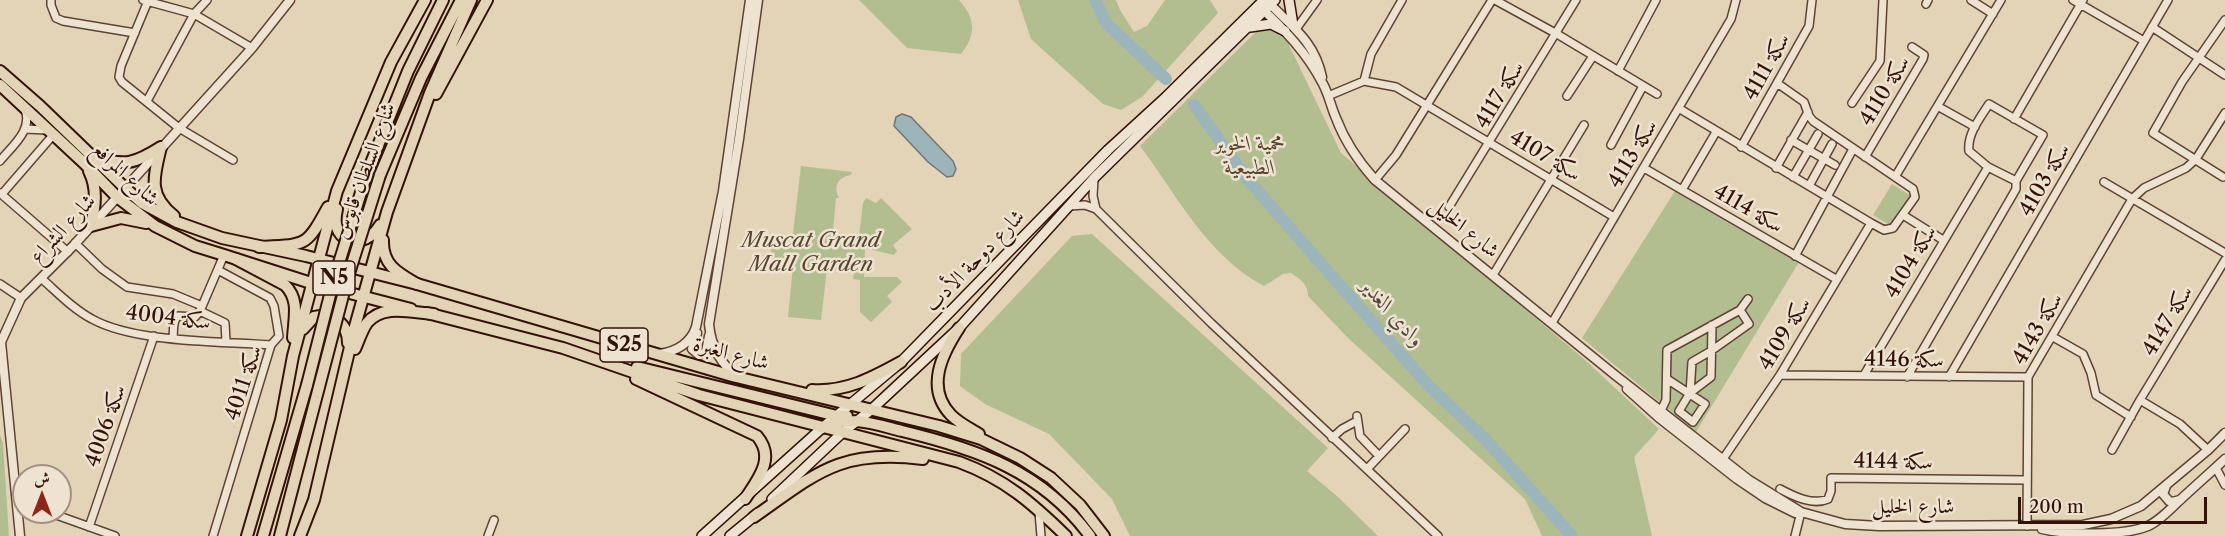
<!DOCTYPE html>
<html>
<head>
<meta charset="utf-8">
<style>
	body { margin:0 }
	#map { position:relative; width:2225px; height:536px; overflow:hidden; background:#e3d4b7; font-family:"Libre Caslon Text",Amiri,serif }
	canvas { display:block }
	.north { position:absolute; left:12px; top:464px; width:60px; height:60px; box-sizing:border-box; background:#ede3d0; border:2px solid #a39080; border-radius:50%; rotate:0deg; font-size:16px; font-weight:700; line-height:24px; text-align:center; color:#331308 }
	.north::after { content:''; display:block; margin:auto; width:21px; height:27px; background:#8f2418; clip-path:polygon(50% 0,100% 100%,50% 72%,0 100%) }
	.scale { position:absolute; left:2018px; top:497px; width:189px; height:27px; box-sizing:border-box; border:3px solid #331308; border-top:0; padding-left:8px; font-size:18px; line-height:21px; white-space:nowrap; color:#331308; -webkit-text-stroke:4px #ede3d0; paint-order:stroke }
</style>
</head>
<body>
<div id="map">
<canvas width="2225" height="536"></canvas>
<div class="north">ش</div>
<div class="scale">200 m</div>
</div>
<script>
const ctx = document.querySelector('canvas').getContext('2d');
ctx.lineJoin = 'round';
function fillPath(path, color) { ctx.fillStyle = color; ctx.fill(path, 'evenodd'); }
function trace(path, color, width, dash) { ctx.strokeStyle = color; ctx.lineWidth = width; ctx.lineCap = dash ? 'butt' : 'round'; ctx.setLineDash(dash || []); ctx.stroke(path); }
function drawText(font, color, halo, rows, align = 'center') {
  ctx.font = font + ' "Libre Caslon Text",Amiri,serif'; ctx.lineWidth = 5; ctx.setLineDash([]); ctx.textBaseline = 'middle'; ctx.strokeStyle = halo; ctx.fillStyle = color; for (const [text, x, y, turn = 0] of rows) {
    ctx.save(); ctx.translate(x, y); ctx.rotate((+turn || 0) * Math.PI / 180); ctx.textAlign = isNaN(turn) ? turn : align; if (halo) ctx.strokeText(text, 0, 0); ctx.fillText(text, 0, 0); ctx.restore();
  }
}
const green = new Path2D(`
	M859,0h100c16,18 18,34 2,54l-54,-6z
	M1018,0h98l4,10 14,22 13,-6 18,-26h45l8,13 -76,84 -21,13 -18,-6 -72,-65z
	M1260,28l18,4 9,9 54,112 244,207 74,69 -25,28 18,79h-110l-17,-37 -177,-161 -40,-42c0,-12 -8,-17 -17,-23l-8,1 -19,12c-57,-30 -87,-91 -124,-140z
	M801,166l51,6 -1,3c-13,2 -18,11 -12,23h-3l-4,43 26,3 5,-41 3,-5 10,5 5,-5 31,31 -19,16 4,6 -3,4 -29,-7 -1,29h33l5,5 -15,14 5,6 -21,20 -11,-10v-32l-7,-1 1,-7 -27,-3 -6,51 -33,-3 5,-51 -9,-7 -14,-2 3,-17 19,2z
	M1892,184l19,12 -18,31 -20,-12z
	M1675,191l124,71 -103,170 -114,-94z
	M1092,234l236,214 -21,23 31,26 40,39h-248l-18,-37 -63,-65 -64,-30 -25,-18 1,-32 111,-118z
	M0,435l3,8 6,93h-9z`);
const water = new Path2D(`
	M902,114l9,3 42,44 3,8 -3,7 -6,1 -19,-15 -34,-36 2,-9z`);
const river = new Path2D(`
	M1095,0l11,23 60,56
	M1194,105l55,76 75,86 104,118 58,55 86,96`);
const minor = new Path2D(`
	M51,0v5l5,13 7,3 72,12
	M143,0l51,14 58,34
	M1495,0l62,34 100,60
	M1971,0l22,14
	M2073,0l71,41
	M148,1l-27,65 -2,11 3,5 57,46 54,32
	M1926,4l2,-4
	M2152,27l73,48
	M1296,29l21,-29
	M1618,71l38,-71
	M1364,81l7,-27 31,-54
	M1328,96l36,-15 32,6 218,130
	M1567,96l26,-40
	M147,101l47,-87 13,-14
	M1852,103l28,-42 3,-61
	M1939,107l36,20
	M1680,109l191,114 13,7 9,-2 22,-31 -2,-8 -100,-68 -4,-5 -5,-14 -27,-19
	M2014,119l69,-119
	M25,129l22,1
	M1791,140l44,25
	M1611,145l32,-59
	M1741,147l68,-121 3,-26
	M1865,157l58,-98 1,-4 -12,-8
	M0,161c12,-15 33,-31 25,-51
	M1644,168l192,111
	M1776,168l32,-56
	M1793,177l25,-43
	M1895,177l106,-177
	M2223,177l-70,-44 29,-51 43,-62
	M1094,179l-1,17 3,13
	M1375,180l21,-25 96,-155
	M2104,182l121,71
	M1809,186l23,-42
	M1682,190l34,-58
	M0,193l68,59
	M2,194l52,-60
	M1069,206l16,-1 11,4 115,114 227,213
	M1449,207l127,-207
	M1903,215l40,25
	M75,243l27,26 25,18 46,7 29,12
	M1795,256l58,-107
	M1493,275l91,-150
	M42,279c16,14 31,30 50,40 43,24 129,22 179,26
	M0,284l21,14
	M200,311l25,12 1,18
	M1552,323l179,-304 5,-19
	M2053,337l30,17 8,19 5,22 35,22
	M173,338c1,-8 -1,-17 5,-22l17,1 5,-6 24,-56
	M1780,375l248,2
	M1864,375l124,-208
	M1907,377l105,-181 4,-7v-8l27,-46 -54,-31c-9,14 -22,30 -20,47l19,16 28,14
	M1949,377l219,-377
	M1667,379l38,25 -12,18 -14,-11 11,-18 2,-31 19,-11 38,-27 -9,-14
	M1690,393l21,-16 1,-52
	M1659,415l7,-15 1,-50 73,-40 8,-11
	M1357,416l3,20 19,20
	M1332,438l10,-9 15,-8
	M2112,450l28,-50
	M2208,450l-28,-26 -40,-24 85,-140
	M1723,459l57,-84 91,-152
	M1368,468l37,-39
	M2216,468l9,17
	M1780,489c13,7 33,17 48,10l3,-8v-13l196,2
	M48,512l67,24
	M1039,512l2,24
	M2027,526l1,-149 104,-178 12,-11 42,-20 10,-9 29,-46
	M89,527l65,-191
	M213,536l58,-191 8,-9 -5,-30 -4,-8 -52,-28
	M488,536l6,-16
	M1795,536l6,-24`);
const tertiary = new Path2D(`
	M1266,0c25,26 48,40 56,77
	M1259,6c25,23 48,47 64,78 6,11 8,23 13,34 9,24 22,43 39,62l240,195 134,105 52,32
	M697,333l-5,16 7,6 7,-3 3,-16
	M659,354c17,-2 32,-11 37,-27l27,-136 27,-191
	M738,377c-18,-13 -27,-31 -29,-53l30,-185 19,-139
	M1627,389l31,28 79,62 28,19 30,15 6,-1 44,12 34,2 204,-1 28,-6 30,-13 67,-56 17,-17
	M2166,486l-3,8 6,7 3,1 8,-2
	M2042,529c26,6 82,7 106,-3 13,-6 22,-17 32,-26 15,-14 30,-27 45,-41
	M20,536l-19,-194 20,-44 53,-53 178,-197 38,-48`);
const secondary = new Path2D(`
	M1289,0l4,25
	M1250,27l21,-3 14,7
	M772,499l71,-67 28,-22 88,-82 136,-151 180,-177
	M702,536l120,-108 79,-66 207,-212 58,-53 98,-97
	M730,536l28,-23`);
const primary = new Path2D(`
	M0,71l40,35 85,82 17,15 35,19 45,16 84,18 111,28 315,92 207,50 42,13 39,19 31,20 29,27 24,31
	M0,85l84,78 33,34 38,29 40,20 29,9 87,28 100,26
	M161,147c-7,29 -14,48 13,69
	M95,155c28,13 41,8 66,-8
	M89,171c9,18 6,36 2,55l30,-8 25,5
	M427,313l136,35 136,47 260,67c46,17 73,41 107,74
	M959,328c-17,26 -34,60 -8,87 8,8 18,13 28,19
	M637,367l200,49h10
	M636,379l121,57c19,22 1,43 -12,63
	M812,390c34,2 60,-12 89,-28
	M822,428c27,-14 52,-4 80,3 75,18 140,40 188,105
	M754,517c64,-45 86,-68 169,-58`);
const trunk = new Path2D(`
	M436,94l51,-94
	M367,173l41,-102 35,-71
	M380,175l41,-97 40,-78
	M337,209c-1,5 -2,10 -1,15 5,25 34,20 44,1
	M383,240c-1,25 15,33 34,44
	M259,247c47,-3 46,2 69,-40
	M236,259l49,26c15,15 9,33 8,53
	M303,329l11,-12c19,-4 34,6 34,26
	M355,349c4,-9 7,-19 12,-26 16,-20 46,-10 67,-9
	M247,536l34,-116 12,-64 44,-165 54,-129 34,-62
	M263,536l44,-151
	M280,536l39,-149
	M300,536l14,-36 40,-170 33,-118 43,-119 41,-93`);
const trunkBridge = new Path2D(`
	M307,385l27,-106 33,-106
	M319,387l28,-107 33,-105`);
const shields = [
	[334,278,42],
	[624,345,48]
];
const shieldNames = [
	["N5",334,278],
	["S25",624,345]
];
const streetNames = [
	["سكة 4111",1767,67,-61],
	["سكة 4110",1885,91,-59],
	["سكة 4117",1500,95,-59],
	["سكة 4113",1633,154,-59],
	["سكة 4107",1545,156,31],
	["شارع السلطان قابوس",365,171,-70],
	["شارع المرافع",125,174,43],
	["سكة 4103",2045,180,-60],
	["سكة 4114",1748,209,30],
	["شارع الخليل",1464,228,39],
	["شارع الشراع",63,229,-47],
	["شارع دوحة الأدب",975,261,-46],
	["سكة 4104",1911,262,-59],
	["سكة 4004",168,318,7],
	["سكة 4147",2168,321,-59],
	["سكة 4143",2038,329,-60],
	["سكة 4109",1785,334,-59],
	["شارع الغبرة",731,354,15],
	["سكة 4146",1904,360,1],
	["سكة 4011",244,383,-72],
	["سكة 4006",106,426,-71],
	["سكة 4144",1893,462,1],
	["شارع الخليل",1913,507]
];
const parkNames = [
	["محمية الخوير",1250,144],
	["الطبيعية",1250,168],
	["Muscat Grand",811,241],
	["Mall Garden",811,265]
];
const waterNames = [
	["وادي الغدير",1392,313,48]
];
fillPath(green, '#b2bd90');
fillPath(water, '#9cb5bb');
trace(water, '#727473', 1.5);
trace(river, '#9cb5bb', 12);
trace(minor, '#5f4334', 10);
trace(tertiary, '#5f4334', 11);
trace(secondary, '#331308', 12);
trace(primary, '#331308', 14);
trace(trunk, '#331308', 14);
trace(minor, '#ede3d0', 7);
trace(tertiary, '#ede3d0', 8);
trace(secondary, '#ede3d0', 9);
trace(primary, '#e3d4b7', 10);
trace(trunk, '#e3d4b7', 10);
trace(trunkBridge, '#331308', 14, []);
trace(trunkBridge, '#e3d4b7', 10);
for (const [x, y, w] of shields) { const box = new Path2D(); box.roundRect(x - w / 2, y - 17, w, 34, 4.5); ctx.fillStyle = '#ede3d0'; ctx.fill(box); trace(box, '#331308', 1.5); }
drawText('bold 20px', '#331308', null, shieldNames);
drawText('21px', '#331308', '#ede3d0', streetNames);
drawText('italic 21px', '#594631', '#ede3d0', parkNames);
drawText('italic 22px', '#52443e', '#ede3d0', waterNames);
</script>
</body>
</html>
